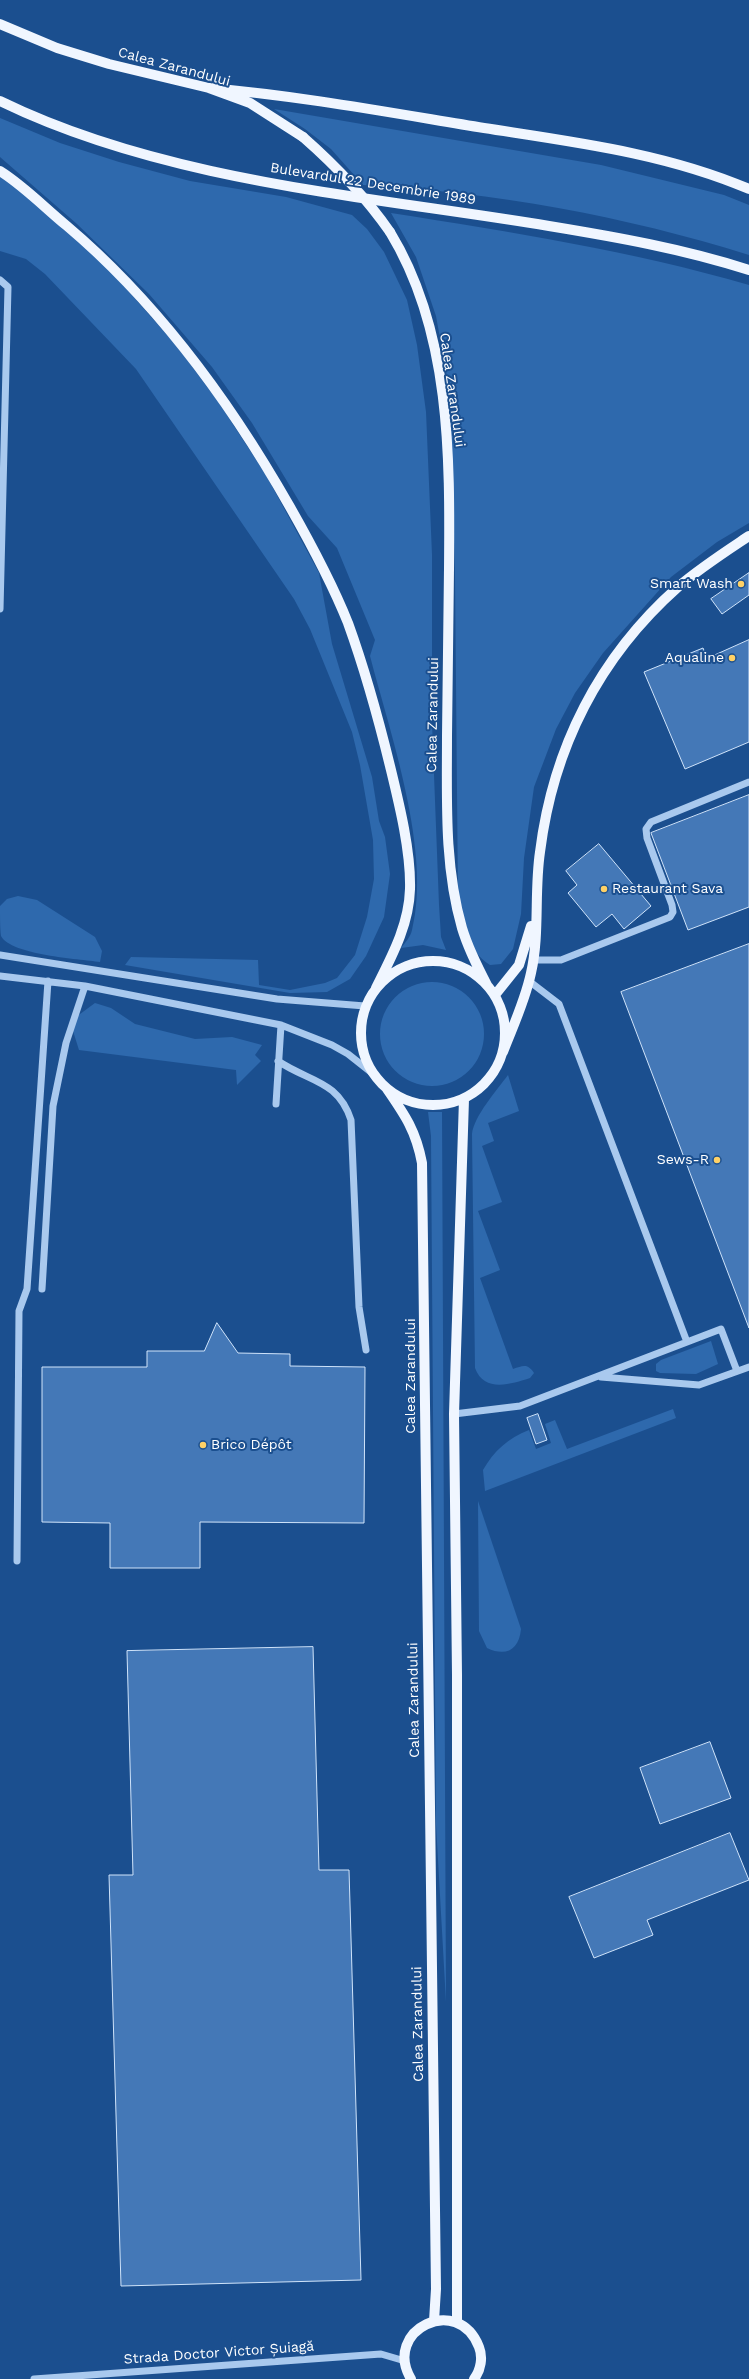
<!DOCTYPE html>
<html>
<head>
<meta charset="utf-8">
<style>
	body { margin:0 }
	canvas { display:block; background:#1b4f8f }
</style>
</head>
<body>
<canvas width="749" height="2379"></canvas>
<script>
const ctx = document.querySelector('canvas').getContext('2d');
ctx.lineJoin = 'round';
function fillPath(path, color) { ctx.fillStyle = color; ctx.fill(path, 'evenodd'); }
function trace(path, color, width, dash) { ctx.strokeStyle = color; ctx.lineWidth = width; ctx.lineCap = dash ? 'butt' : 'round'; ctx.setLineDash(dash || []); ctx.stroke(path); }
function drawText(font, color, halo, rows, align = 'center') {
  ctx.font = font + ' "Work Sans",sans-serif'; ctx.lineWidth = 4; ctx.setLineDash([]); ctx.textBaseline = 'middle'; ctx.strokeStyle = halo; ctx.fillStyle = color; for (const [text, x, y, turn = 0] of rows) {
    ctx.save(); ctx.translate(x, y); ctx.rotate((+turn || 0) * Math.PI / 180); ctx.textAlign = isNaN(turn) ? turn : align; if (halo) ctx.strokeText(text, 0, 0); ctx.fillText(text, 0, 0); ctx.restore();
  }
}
const green = new Path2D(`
	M274,109l327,56 123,30 25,10v50c-124,-39 -256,-63 -386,-70l-32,-36 -26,-20z
	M0,118l60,25 59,19 71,19 96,16 66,18 15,14 17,23 23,48 10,45 9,67 6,143v168l7,182 2,32 5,13 -23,-5 -22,3c4,-5 10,-12 11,-18 20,-78 -22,-197 -42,-274l5,-16 -38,-92 -29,-32 -56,-93 -40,-56 -63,-73 -72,-70 -77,-67z
	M0,172l92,78 84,95 43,58 47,72 53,98 13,71 40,133 7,44 6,16 5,37 -6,43 -18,39 -16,23 -23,13 -37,1 -165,-28 6,-8 127,3 1,25 31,5 35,-7 12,-5 18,-23 12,-38 7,-38 -1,-39 -13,-75 -8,-33 -42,-103 -16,-30 -158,-230 -91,-95 -19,-15 -26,-8z
	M391,213c121,19 241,38 358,72v238l-32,19 -46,35 -68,76 -28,40 -19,36 -22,58 -10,71 -3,56 -8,35 -12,15 -11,1c-24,-15 -26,-43 -32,-68l-3,-321 -5,-183 -14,-77 -20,-59z
	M18,896l19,4 58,37 7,14 -2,11c-21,-3 -89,-7 -99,-26 -1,-7 -1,-22 -1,-30l7,-7z
	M380 1034a52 52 0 1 1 104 0a52 52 0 1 1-104 0Z
	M95,1003l16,5 24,16 60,15 37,-2 30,8 -7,10 6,6 -24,24 -1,-15 -157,-20 -6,-19 3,-14z
	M508,1075l11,36 -31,12 6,18 -12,5 20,56 -24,9 22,59 -20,8 33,91c10,-3 14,-6 21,4l-4,5c-19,6 -46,15 -55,-10l-3,-234c2,-18 25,-44 36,-59z
	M428,1112h14l4,890 -10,-178 -5,-688z
	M711,1341l7,23 -22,10 -36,-1 -4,-2v-7l5,-4z
	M673,1409l3,9 -191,73 -2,-21c11,-19 25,-32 46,-40l7,19 15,-6 -6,-19 10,-4 12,29z
	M478,1501l43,128c-2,21 -15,28 -34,19l-8,-17z`);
const building = new Path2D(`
	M749,573v22l-27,19 -11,-15z
	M749,640v102l-64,27 -41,-97 59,-24 4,10z
	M749,795v112l-61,23 -37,-97z
	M599,844l52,62 -27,23 -12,-15 -16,13 -28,-34 9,-8 -11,-14z
	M749,944v384l-128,-336z
	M217,1323l21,30 52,1v12l75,1 -1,156 -164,-1v46h-90v-45l-68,-1v-155h105v-16h57z
	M538,1414l9,26 -11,4 -9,-26z
	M313,1647l6,223h30l12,410 -240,6 -12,-411h24l-6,-224z
	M710,1742l21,56 -71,26 -20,-56z
	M730,1833l19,47 -102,40 6,15 -59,23 -25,-61z`);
const minor = new Path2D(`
	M0,280l8,7 -8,322
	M0,955l277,44 88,7
	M533,960h28l109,-43 3,-5 -1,-7 -25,-67 -1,-9 5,-7 98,-40
	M0,976l85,10 196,39 51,20 16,9 24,19
	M529,981l30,23 128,338
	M278,1061c31,21 60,19 73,59l8,187 7,43
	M276,1104l5,-79
	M42,1289l11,-183 13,-63 19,-57
	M601,1377l98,8 50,-18
	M454,1414l66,-8 201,-77 16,42
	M17,1561l2,-250 8,-22 21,-308
	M34,2379l347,-25 24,7`);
const major = new Path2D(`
	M0,24l57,24 52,16 100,24 41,15 53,34
	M209,88c92,8 183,25 275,40 90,14 181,25 265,61
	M0,101c166,81 368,95 549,125 67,11 135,23 200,44
	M0,171c24,15 45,37 67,55 92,78 164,177 223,281 21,37 42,76 58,116 17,47 30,94 42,143 9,37 21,85 20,123 -1,36 -18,67 -34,99
	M390,232c61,100 60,224 59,338 -1,55 -1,110 -2,166 0,63 -3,130 15,192 6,20 15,38 25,57
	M361 1033a72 72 0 1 1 144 0a72 72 0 1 1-144 0Z
	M495,995l24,-30 12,-39
	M503,1052c10,-26 22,-51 28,-79 9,-39 3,-81 9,-121 13,-104 59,-195 138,-265 22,-19 47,-35 71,-51
	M387,1089c18,26 29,42 35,74l14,1126 -2,32
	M457,2323v-648l-3,-261 10,-315
	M411,2379c-29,-49 47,-86 68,-32 4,10 2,23 -5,32`);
const majorBridge = new Path2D(`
	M303,137c33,29 62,59 87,95`);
const markers = [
	[741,584,4,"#ffd166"],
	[732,658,4,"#ffd166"],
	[604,889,4,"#ffd166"],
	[717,1160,4,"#ffd166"],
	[203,1445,4,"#ffd166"]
];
const streetNames = [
	["Calea Zarandului",174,67,15],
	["Bulevardul 22 Decembrie 1989",373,184,9],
	["Calea Zarandului",452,390,82],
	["Calea Zarandului",433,715,-89],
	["Calea Zarandului",411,1376,-90],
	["Calea Zarandului",414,1700,-91],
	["Calea Zarandului",418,2024,-91],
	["Strada Doctor Victor Șuiagă",219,2353,-4]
];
const poiNames = [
	["Smart Wash",733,584],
	["Aqualine",724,658],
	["Restaurant Sava",612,889,"left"],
	["Sews-R",709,1160],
	["Brico Dépôt",211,1445,"left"]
];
fillPath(green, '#2e69ad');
fillPath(building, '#4478b7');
trace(building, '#cfe3fa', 1);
trace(minor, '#a9c9ee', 7);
trace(major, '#f0f6ff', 10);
trace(majorBridge, '#f0f6ff', 10);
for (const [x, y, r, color] of markers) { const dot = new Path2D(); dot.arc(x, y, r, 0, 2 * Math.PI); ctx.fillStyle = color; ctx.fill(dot); trace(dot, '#1b4f8f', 1.5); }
drawText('14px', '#fff', '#1b4f8f', streetNames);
drawText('14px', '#fff', '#1b4f8f', poiNames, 'right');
</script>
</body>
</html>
